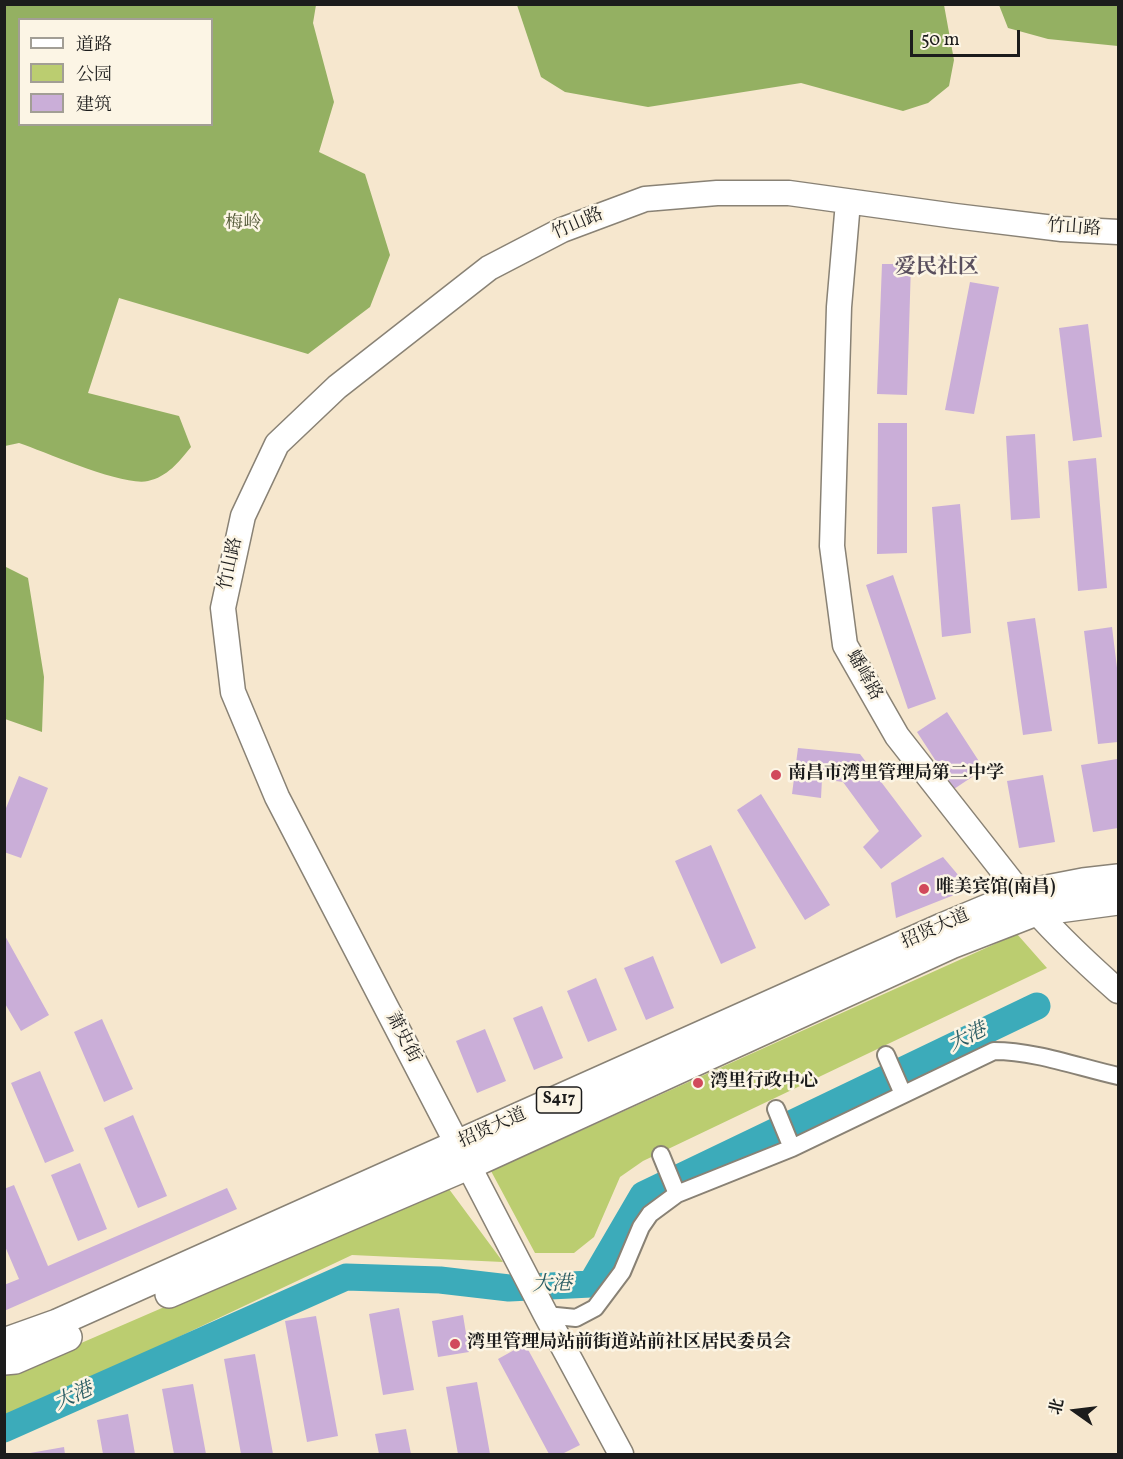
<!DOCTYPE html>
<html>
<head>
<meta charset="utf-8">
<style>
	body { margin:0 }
	#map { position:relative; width:1123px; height:1459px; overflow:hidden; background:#f6e7ce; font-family:Vollkorn,"Noto Serif SC",serif }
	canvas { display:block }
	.frame { position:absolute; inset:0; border:6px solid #1c1c1c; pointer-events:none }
	.legend { position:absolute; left:18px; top:18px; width:195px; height:108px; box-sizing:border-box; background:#fcf5e5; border:2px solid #a29e95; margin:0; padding:8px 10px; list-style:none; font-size:18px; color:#1c1c1c }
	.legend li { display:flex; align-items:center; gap:12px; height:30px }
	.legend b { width:30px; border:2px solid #a29e95 }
	.north { position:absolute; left:1045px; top:1381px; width:60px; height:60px; -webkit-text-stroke:4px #fcf5e5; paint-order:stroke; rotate:284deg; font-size:16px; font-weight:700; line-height:24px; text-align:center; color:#1c1c1c }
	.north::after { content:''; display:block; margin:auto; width:21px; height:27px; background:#1c1c1c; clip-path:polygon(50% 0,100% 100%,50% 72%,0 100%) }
	.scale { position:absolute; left:910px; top:30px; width:110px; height:27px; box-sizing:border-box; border:3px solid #1c1c1c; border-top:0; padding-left:8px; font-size:18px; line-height:21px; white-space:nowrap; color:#1c1c1c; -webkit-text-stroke:4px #fcf5e5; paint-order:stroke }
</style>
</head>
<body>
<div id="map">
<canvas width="1123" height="1459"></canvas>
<div class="frame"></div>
<ul class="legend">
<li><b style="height:8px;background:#fff"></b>道路</li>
<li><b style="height:16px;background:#bbcd70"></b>公园</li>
<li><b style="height:16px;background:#caaed8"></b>建筑</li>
</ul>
<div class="north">北</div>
<div class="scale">50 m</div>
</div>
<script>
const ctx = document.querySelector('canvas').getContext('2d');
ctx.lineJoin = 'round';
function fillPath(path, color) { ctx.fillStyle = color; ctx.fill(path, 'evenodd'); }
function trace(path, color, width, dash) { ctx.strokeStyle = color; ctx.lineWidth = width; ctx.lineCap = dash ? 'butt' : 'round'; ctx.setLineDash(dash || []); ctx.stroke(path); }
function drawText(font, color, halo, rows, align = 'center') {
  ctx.font = font + ' Vollkorn,"Noto Serif SC",serif'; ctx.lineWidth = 5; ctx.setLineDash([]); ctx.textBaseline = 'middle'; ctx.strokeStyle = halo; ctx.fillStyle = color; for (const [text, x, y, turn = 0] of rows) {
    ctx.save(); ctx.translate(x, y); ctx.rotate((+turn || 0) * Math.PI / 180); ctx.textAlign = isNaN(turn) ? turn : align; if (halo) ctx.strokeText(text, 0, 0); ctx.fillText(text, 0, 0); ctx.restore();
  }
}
const green = new Path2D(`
	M1017,934l30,34 -404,193 -23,16 -26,60 -20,16h-39l-44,-82z
	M446,1185l57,77 -151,-7 -347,164v-43z`);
const forest = new Path2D(`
	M5,4l311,1 -3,18 21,79 -15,50 46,22 25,81 -20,52 -62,47 -189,-56 -31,95 91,23 12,31c-12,15 -24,30 -43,34 -24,6 -102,-29 -129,-38l-14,3zM20,20h192v104h-192z
	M517,5h427l10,55 -5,26 -21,17 -25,8 -102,-28 -153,24 -83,-15 -24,-15z
	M999,5h119v41l-70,-7 -40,-11z
	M4,566l24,12 16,99 -2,55 -37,-13z`);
const river = new Path2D(`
	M4,1429l342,-152 94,3 69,8 82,-4 52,-89 394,-189`);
const building = new Path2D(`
	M882,264h29l-4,131 -30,-1z
	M970,282l29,5 -25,127 -29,-4z
	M1088,324l14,113 -29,4 -14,-113z
	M878,423h29v130l-30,1z
	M1035,434l5,84 -29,2 -5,-84z
	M1096,458l11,130 -29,3 -10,-130z
	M960,504l11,129 -29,4 -10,-130z
	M893,575l43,124 -28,10 -42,-124z
	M1035,618l17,113 -29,4 -16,-113z
	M1112,627l6,49v66l-20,2 -14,-113z
	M947,712l37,57 -30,20 -37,-57z
	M798,748l62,6 62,82 -41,33 -18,-22 16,-16 -36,-49 -21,-3 -1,19 -29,-4z
	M1117,759l1,69 -25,4 -12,-67z
	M1043,775l12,67 -36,6 -12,-67z
	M19,776l29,12 -27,70 -17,-6v-39z
	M761,794l69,111 -25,15 -68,-110z
	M711,845l45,103 -35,16 -46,-103z
	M943,857l16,19 -5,19 -58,23 -5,-35z
	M4,934l45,81 -28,16 -17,-29z
	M653,956l21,52 -28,12 -22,-52z
	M596,978l21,52 -29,12 -21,-51z
	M542,1006l21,52 -29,12 -21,-52z
	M102,1019l31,70 -29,13 -30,-70z
	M485,1029l21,52 -29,12 -21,-52z
	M40,1071l34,80 -29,12 -34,-80z
	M133,1115l34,81 -29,12 -34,-80z
	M80,1163l27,66 -29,12 -27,-66z
	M14,1185l34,81 179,-78 10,21 -233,102v-26l15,-6 -15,-35v-55z
	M399,1308l15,82 -31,5 -14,-81z
	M463,1315l6,37 -31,5 -6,-36z
	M316,1316l22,120 -31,6 -22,-121z
	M525,1344l55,101 -18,9h-13l-51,-95z
	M255,1354l18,100h-32l-17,-95z
	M477,1382l13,72h-32l-12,-67z
	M193,1384l13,70h-32l-12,-65z
	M128,1414l7,40h-32l-6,-34z
	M406,1429l5,25h-32l-4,-20z
	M64,1447l1,7h-35v-1z`);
const street = new Path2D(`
	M886,1055l17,39
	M776,1109l16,39
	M661,1155l16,39
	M546,1315l30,3 19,-10 27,-36 19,-45 9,-13 27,-20 115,-46 202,-97c41,0 84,16 124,25`);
const secondary = new Path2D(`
	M848,202l-9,105 -7,239 13,99 52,91 124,158c29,35 63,67 97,97
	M621,1454l-75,-139 -269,-518 -44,-105 -10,-84 20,-92 34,-72 60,-57 152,-119 73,-38 83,-31 72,-6h72l166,23 107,13 56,3`);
const primary = new Path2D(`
	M169,1294l299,-128 483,-221 85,-33 82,-11
	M4,1342l53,-19 885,-396 79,-33 62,-12 35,-4
	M4,1361l11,-1 53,-23`);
const markers = [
	[776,775,6,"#d1495b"],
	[924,889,6,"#d1495b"],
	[698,1083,6,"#d1495b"],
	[455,1344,6,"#d1495b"]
];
const shields = [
	[559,1100,45]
];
const shieldNames = [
	["S417",559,1100]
];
const parkNames = [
	["梅岭",243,225]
];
const streetNames = [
	["竹山路",578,225,-23],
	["竹山路",1074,229,4],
	["竹山路",232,564,-78],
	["蟠峰路",863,676,61],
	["招贤大道",936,930,-24],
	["萧史街",402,1038,63],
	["招贤大道",493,1129,-24]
];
const poiNames = [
	["南昌市湾里管理局第二中学",788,775],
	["唯美宾馆(南昌)",936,889],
	["湾里行政中心",710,1083],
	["湾里管理局站前街道站前社区居民委员会",467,1344]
];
const waterNames = [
	["大港",968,1039,-26],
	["大港",552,1286,-2],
	["大港",74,1398,-24]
];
const quarterNames = [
	["爱民社区",937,269]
];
fillPath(green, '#bbcd70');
fillPath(forest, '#94b062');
trace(river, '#3cabba', 27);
fillPath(building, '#caaed8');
trace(street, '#898275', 20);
trace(secondary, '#898275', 27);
trace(primary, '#898275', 30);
trace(street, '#fff', 16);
trace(secondary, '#fff', 24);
trace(primary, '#fff', 27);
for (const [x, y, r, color] of markers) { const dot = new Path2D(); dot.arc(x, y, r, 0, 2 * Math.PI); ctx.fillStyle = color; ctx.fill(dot); trace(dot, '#fcf5e5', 2); }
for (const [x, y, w] of shields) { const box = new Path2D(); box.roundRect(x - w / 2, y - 13, w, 26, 4.5); ctx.fillStyle = '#fcf5e5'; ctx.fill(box); trace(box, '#1c1c1c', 1.5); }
drawText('bold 16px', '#1c1c1c', null, shieldNames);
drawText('18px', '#545a39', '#fcf5e5', parkNames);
drawText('18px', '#1c1c1c', '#fcf5e5', streetNames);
drawText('bold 18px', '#1c1c1c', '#fcf5e5', poiNames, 'left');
drawText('italic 20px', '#2a5c63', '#fcf5e5', waterNames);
drawText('bold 21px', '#594f5e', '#fcf5e5', quarterNames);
</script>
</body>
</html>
